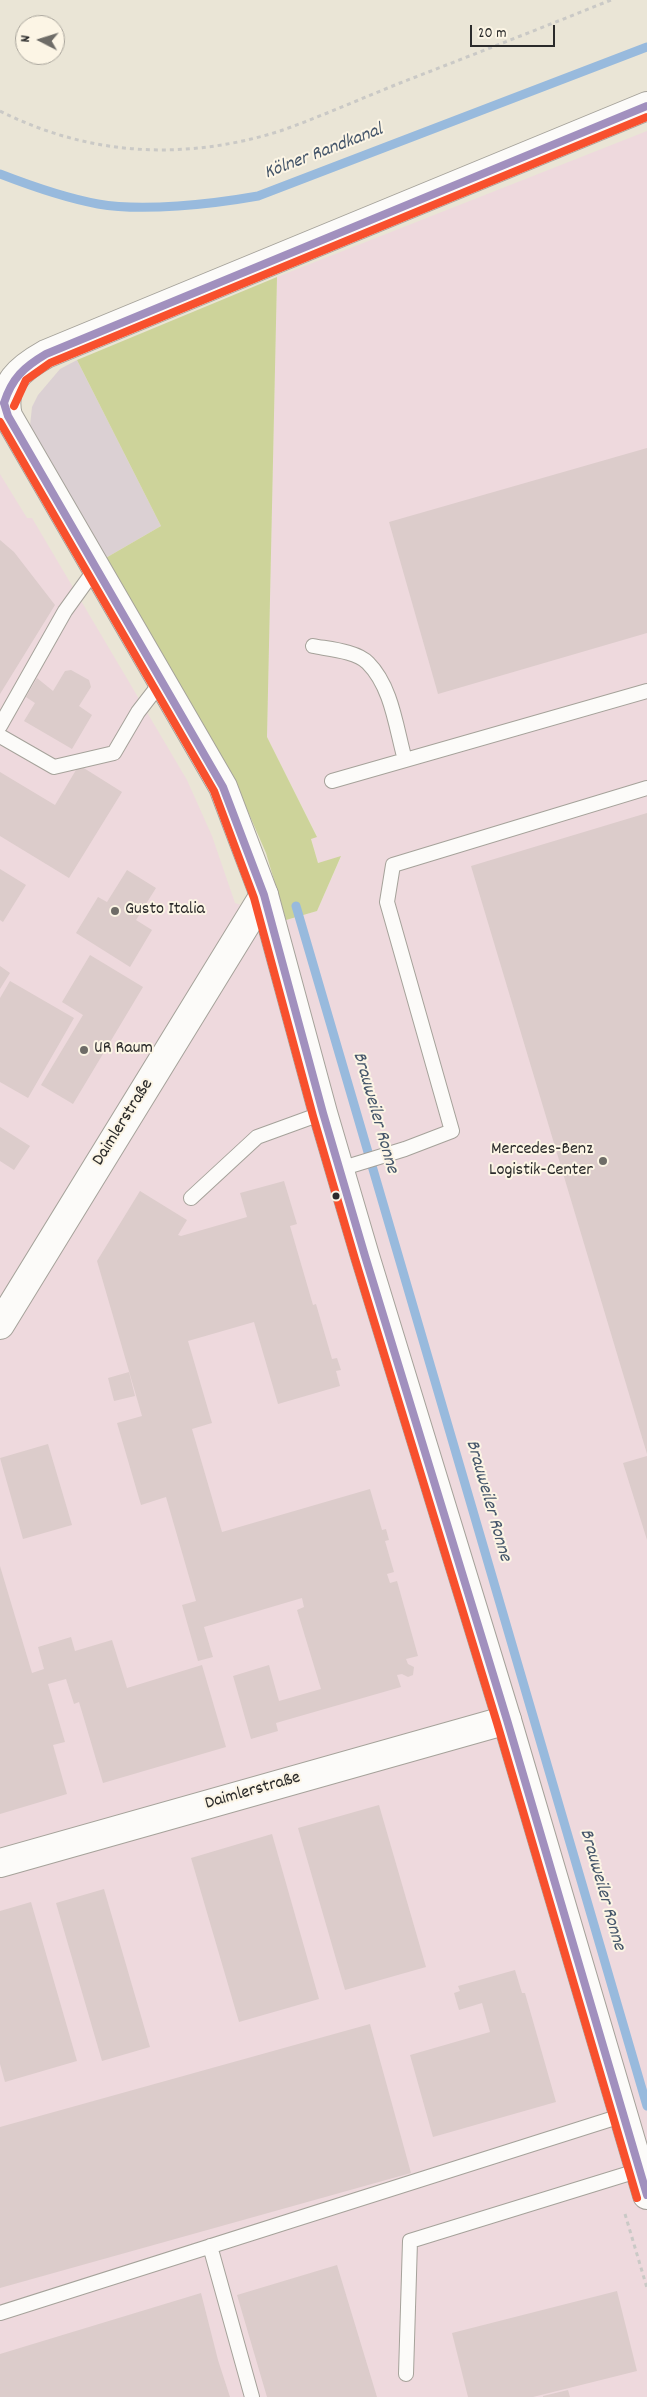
<!DOCTYPE html>
<html>
<head>
<meta charset="utf-8">
<style>
	body { margin:0 }
	#map { position:relative; width:647px; height:2397px; overflow:hidden; background:#eae5d6; font-family:Dekko,sans-serif }
	canvas { display:block }
	.north { position:absolute; left:15px; top:15px; width:50px; height:50px; box-sizing:border-box; background:#fcf5e5; border:1px solid #a8a49b; border-radius:50%; rotate:275deg; font-size:14px; font-weight:700; line-height:20px; text-align:center; color:#2b2b2b }
	.north::after { content:''; display:block; margin:auto; width:18px; height:22px; background:#6e6c67; clip-path:polygon(50% 0,100% 100%,50% 72%,0 100%) }
	.scale { position:absolute; left:470px; top:25px; width:85px; height:22px; box-sizing:border-box; border:2px solid #2b2b2b; border-top:0; padding-left:6px; font-size:15px; line-height:18px; white-space:nowrap; color:#2b2b2b; -webkit-text-stroke:4px #fcf5e5; paint-order:stroke }
</style>
</head>
<body>
<div id="map">
<canvas width="647" height="2397"></canvas>
<div class="north">N</div>
<div class="scale">20 m</div>
</div>
<script>
const ctx = document.querySelector('canvas').getContext('2d');
ctx.lineJoin = 'round';
function fillPath(path, color) { ctx.fillStyle = color; ctx.fill(path, 'evenodd'); }
function trace(path, color, width, dash) { ctx.strokeStyle = color; ctx.lineWidth = width; ctx.lineCap = dash ? 'butt' : 'round'; ctx.setLineDash(dash || []); ctx.stroke(path); }
function drawText(font, color, halo, rows, align = 'center') {
  ctx.font = font + ' Dekko,sans-serif'; ctx.lineWidth = 4; ctx.setLineDash([]); ctx.textBaseline = 'middle'; ctx.strokeStyle = halo; ctx.fillStyle = color; for (const [text, x, y, turn = 0] of rows) {
    ctx.save(); ctx.translate(x, y); ctx.rotate((+turn || 0) * Math.PI / 180); ctx.textAlign = isNaN(turn) ? turn : align; if (halo) ctx.strokeText(text, 0, 0); ctx.fillText(text, 0, 0); ctx.restore();
  }
}
const built = new Path2D(`
	M647,131v2266h-647v-1923l27,44h5l155,262 25,56 23,67 51,17 31,-9 24,-54 -23,6 -7,-25 6,-2 -50,-99 10,-460z`);
const industrial = new Path2D(`
	M77,360l84,166 -57,33 -73,-124 -1,-9 2,-19 6,-12 22,-26z`);
const green = new Path2D(`
	M277,277l-10,460 50,100 -6,2 7,24 23,-7 -24,55 -31,9 -20,-67 -30,-69 -132,-225 57,-33 -84,-166z`);
const stream = new Path2D(`
	M0,174c31,12 65,24 98,30 45,8 115,0 160,-8l389,-149
	M296,906l351,1200`);
const building = new Path2D(`
	M647,448v185l-209,61 -49,-172z
	M0,540l14,12 41,53 -55,89z
	M71,670l18,10 2,7 -12,19 13,9 -20,34 -48,-28 11,-18 -9,-6 11,-19 16,13 12,-20z
	M79,765l43,27 -53,86 -69,-42v-64l55,33z
	M647,813v641l-176,-588z
	M0,869l26,16 -23,37 -3,-2z
	M127,870l29,18 -20,32 16,10 -22,37 -54,-34 22,-36 9,5z
	M90,955l53,32 -70,117 -32,-19 42,-70 -21,-13z
	M0,966l10,7 -10,16z
	M10,981l64,37 -46,80 -28,-16v-84z
	M0,1127l30,19 -16,24 -14,-9z
	M284,1181l13,43 -7,2 23,79 3,-1 16,55 5,-1 4,12 -5,1 4,15 -62,18 -24,-82 -66,19 24,82 -20,6 30,103 148,-43 12,41 4,-1 3,11 -4,1 9,31 -7,2 3,9 7,-2 21,75 -12,3 2,5 6,3 -1,8 -5,2 -6,-3 -5,1 4,12 -125,36 2,8 -27,8 -18,-63 36,-11 10,36 42,-12 -24,-79 7,-3 -2,-9 -98,29 9,30 -15,4 -16,-56 14,-4 -30,-104 -25,8 -24,-82 25,-7 -45,-155 43,-70 47,29 -9,15 3,1 66,-19 -7,-24z
	M129,1372l6,24 -21,5 -6,-23z
	M48,1444l24,81 -49,14 -23,-81z
	M647,1456v84l-24,-77z
	M0,1566l32,107 12,-4 -6,-22 33,-10 4,14 37,-11 15,48 75,-23 24,82 -123,36 -24,-81 -5,2 -8,-25 -18,5 17,58 -12,3 14,49 -67,20z
	M379,1805l47,162 -81,23 -47,-162z
	M272,1834l47,165 -80,23 -48,-164z
	M104,1889l46,158 -48,14 -46,-158z
	M31,1902l46,159 -72,21 -5,-18v-153z
	M515,1970l7,23h3l31,109 -123,35 -23,-82 80,-23 -8,-29 -23,7 -5,-17 6,-2 -2,-5z
	M370,2024l41,149 -411,115v-161z
	M337,2265l40,132h-110l-30,-102z
	M617,2291l20,80 -104,26h-65l-16,-64z
	M201,2293l17,67 12,37h-230v-43z
	M568,2390l2,7h-27v-1z`);
const path = new Path2D(`
	M0,111c89,45 185,50 280,20 40,-14 80,-32 120,-48 70,-27 141,-55 211,-83
	M625,2214l22,74`);
const lane = new Path2D(`
	M313,646c15,3 44,5 55,17 24,24 28,65 37,97
	M0,726l65,-115 31,-43
	M0,736l54,31 60,-14 24,-41 24,-31
	M332,781l315,-90
	M340,1169l65,-20 47,-18 -65,-229 6,-37 254,-77
	M191,1198l66,-61 66,-24
	M210,2246l42,151
	M0,2313l624,-198
	M406,2374l4,-133 230,-71`);
const street = new Path2D(`
	M0,1325l264,-430
	M0,1863l507,-143`);
const secondary = new Path2D(`
	M647,106l-601,248c-25,14 -46,30 -38,62l215,371 41,108 59,218 42,143 142,464 140,475`);
const bus1 = new Path2D(`
	M4,403l4,13 215,371 41,108 59,218 42,143 142,464 140,475
	M4,403c8,-25 20,-36 42,-49l601,-248`);
const bus2 = new Path2D(`
	M14,406l12,-26 24,-17 597,-246
	M0,422l214,369 40,107 59,218 42,143 142,464 140,475`);
const markers = [
	[115,911,5,"#6e6c67"],
	[84,1050,5,"#6e6c67"],
	[603,1161,5,"#6e6c67"],
	[336,1196,4.5,"#2b2b2b"]
];
const poiNames = [
	["Gusto Italia",125,911],
	["UR Raum",94,1050],
	["Mercedes-Benz",593,1151,"right"],
	["Logistik-Center",593,1172,"right"]
];
const streetNames = [
	["Daimlerstraße",124,1123,-58],
	["Daimlerstraße",253,1792,-16]
];
const waterNames = [
	["Kölner Randkanal",324,153,-21],
	["Brauweiler Ronne",374,1113,74],
	["Brauweiler Ronne",487,1501,74],
	["Brauweiler Ronne",601,1890,74]
];
fillPath(built, '#eed9dd');
fillPath(industrial, '#dbd0d3');
fillPath(green, '#cdd39a');
trace(stream, '#98badd', 9);
fillPath(building, '#dccccb');
trace(lane, '#a5a29a', 16);
trace(street, '#a5a29a', 30);
trace(secondary, '#a5a29a', 30);
trace(path, '#cac9c6', 3, [4, 4]);
trace(lane, '#fcfbf9', 14);
trace(street, '#fcfbf9', 28);
trace(secondary, '#fcfbf9', 28);
trace(bus1, '#a190be', 8);
trace(bus2, '#f8502d', 8);
for (const [x, y, r, color] of markers) { const dot = new Path2D(); dot.arc(x, y, r, 0, 2 * Math.PI); ctx.fillStyle = color; ctx.fill(dot); trace(dot, '#fcf5e5', 2); }
drawText('18px', '#2b2b2b', '#fcf5e5', poiNames, 'left');
drawText('18px', '#2b2b2b', '#fcf5e5', streetNames);
drawText('italic 19px', '#45566a', '#fcf5e5', waterNames);
</script>
</body>
</html>
